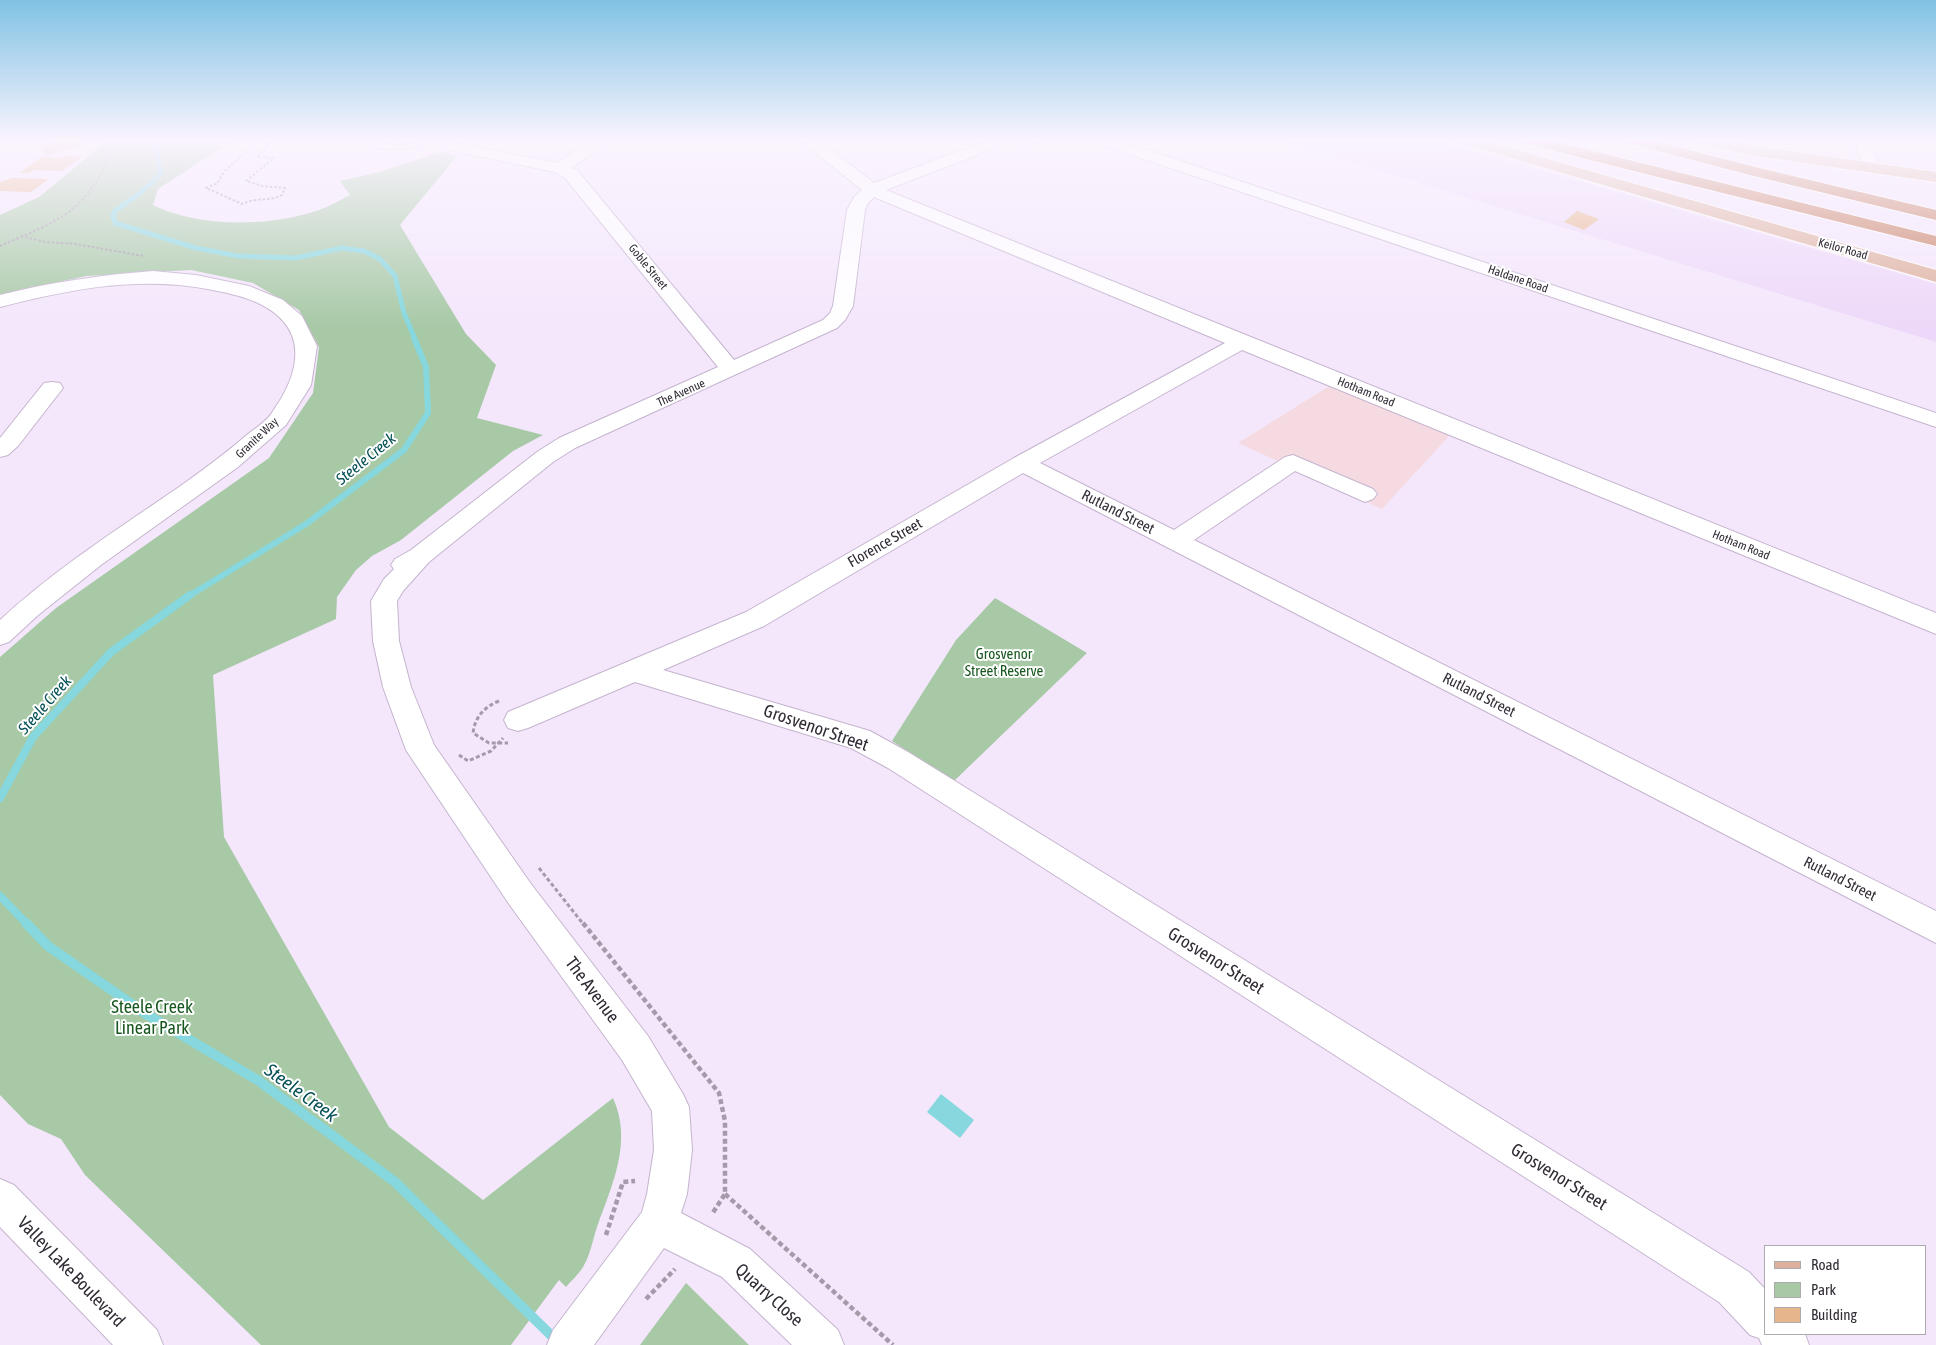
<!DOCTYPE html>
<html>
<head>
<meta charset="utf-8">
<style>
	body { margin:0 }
	#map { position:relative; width:1936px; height:1345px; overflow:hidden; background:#f4e7fc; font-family:"Asap Condensed",sans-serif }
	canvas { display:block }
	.legend { position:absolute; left:1764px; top:1245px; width:162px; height:90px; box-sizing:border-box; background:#fff; border:1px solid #adaaae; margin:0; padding:6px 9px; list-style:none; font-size:15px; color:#312b35 }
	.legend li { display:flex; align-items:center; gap:10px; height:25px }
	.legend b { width:25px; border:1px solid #adaaae }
</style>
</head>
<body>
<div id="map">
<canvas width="1936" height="1345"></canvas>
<ul class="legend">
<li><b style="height:6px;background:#ddb19e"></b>Road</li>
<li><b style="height:14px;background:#a7c9a6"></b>Park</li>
<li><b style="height:14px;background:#e7b58c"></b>Building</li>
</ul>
</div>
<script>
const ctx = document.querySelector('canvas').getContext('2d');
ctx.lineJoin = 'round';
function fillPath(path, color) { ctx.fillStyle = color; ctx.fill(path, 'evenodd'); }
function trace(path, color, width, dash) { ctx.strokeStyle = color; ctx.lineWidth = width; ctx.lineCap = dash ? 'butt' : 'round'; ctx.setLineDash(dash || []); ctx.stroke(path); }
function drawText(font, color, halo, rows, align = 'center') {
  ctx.font = font + ' "Asap Condensed",sans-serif'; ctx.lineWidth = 4; ctx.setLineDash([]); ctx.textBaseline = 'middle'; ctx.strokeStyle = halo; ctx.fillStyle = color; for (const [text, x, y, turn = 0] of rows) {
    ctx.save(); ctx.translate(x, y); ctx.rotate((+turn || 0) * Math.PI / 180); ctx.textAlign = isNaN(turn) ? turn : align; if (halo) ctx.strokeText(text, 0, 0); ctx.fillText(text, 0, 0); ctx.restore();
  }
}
const commercial = new Path2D(`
	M1331,385l120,49 -69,75 -144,-66z`);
const built = new Path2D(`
	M1276,139h156l504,145v58z`);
const green = new Path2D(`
	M100,139h135l-77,50 -5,16c46,23 118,22 166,5 11,-4 21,-10 31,-15l-10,-14 39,-9 62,-20 16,4 -57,69 66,109 30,31 -19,53 66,17 -30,16 -112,89 -29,16 -16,14 -19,27 -1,22 -123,56 11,162 165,290 94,73 130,-102c20,44 -1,87 -16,129 -4,12 -7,29 -14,40 -4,7 -12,14 -17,20l-7,-7 -48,65h-250l-176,-170 -24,-36 -33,-15 -28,-29v-438l56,-49 213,-150 44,-65 6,-46 -20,-37 -46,-27 -62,-13 -105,6 -86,19v-80l39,-18 63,-52z
	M995,598l92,55 -133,128 -62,-40 64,-101z
	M686,1283l63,62h-109z`);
const water = new Path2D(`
	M941,1094l33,26 -14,18 -33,-26z`);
const streamFar3 = new Path2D(`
	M158,139l-4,4 7,31 -21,19 -25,18 -2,5 2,7 81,25 42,8 58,2 46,-10 22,3 16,8 15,17 9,37 11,26`);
const streamFar2 = new Path2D(`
	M189,596l117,-72 98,-74 24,-37 -2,-46 -12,-29`);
const streamFar1 = new Path2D(`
	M0,798l33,-61 78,-85 79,-57
	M0,896l28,29`);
const stream = new Path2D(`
	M26,923l22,23 98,68 113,67 136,101 166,163`);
const building = new Path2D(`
	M72,139h5l5,7 -36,9 -6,-9z
	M65,156l17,1 -20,14 -28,-1 -5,3h-10l23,-16 21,1z
	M12,178l37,1 -18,13 -31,-1v-9z
	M1577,211l22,8 -15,11 -20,-8z`);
const pathFar2 = new Path2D(`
	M260,139c-12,14 -37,28 -42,44l-12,5 36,16c14,-7 26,-2 40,-9l3,-7 -23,-2 -16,-5 28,-23 -17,-1 18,-18
	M361,139c20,16 43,11 67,6
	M379,139c14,10 32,4 47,1
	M1432,139l9,2
	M1023,148l25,-9
	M21,236l24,6 31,2 67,12
	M0,246c27,-12 60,-23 81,-45 17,-17 27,-41 39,-62`);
const pathFar1 = new Path2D(`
	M499,701c-15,6 -24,16 -26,32l16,10h19
	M459,755l9,6 23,-10 12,-13
	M539,868l45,57`);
const path = new Path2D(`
	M583,923l136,170 6,28v73l-13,20
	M725,1194l168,151
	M606,1235l17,-53 12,-1
	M646,1299l29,-30`);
const minor = new Path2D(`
	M438,139h16l5,4 98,20 36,-24h18l-2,3 -38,26 6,2 157,190 89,-40 7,-7 3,-7 14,-96 7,-13 8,-7 -60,-48 -2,-3h17l57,44 118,-44h21l-2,3 -125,48 1050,423v21l-694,-284 -202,113 134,67 111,-73 8,-2 80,34 4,5 -4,5 -8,3 -70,-31 -101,69 742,371v32l-913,-470 -259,153 -101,44 207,61 38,21 841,520 16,17v45h40l4,11h-47l-3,-7 -9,-3 -31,-33 -831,-534 -37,-20 -216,-66 -107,46 -10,3 -10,-3 -4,-8 4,-8 238,-100 268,-154 211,-115 -351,-146 -6,6 -3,7 -12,96 -8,14 -8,8 -262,120 -22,14 -124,100 -26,29 -6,10 2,40 12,46 23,58 97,139 117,152 35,58 6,13 3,43 -5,44 -6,19 69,36 88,81 6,15h-52l-70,-68 -58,-29 -70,97h-47l6,-15 89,-118 5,-18 7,-44 -2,-39 -30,-51 -113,-156 -103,-154 -23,-63 -10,-46 -2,-40 13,-22 10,-10 -3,-4 4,-6 16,-9 126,-98 22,-14 159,-71 -153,-189 -10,-6 -107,-22z
	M1092,139h22l822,274v14l-842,-285z
	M1854,139h16l9,29 -2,3h-12z
	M153,271l43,4 53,11 34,14 19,16 15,30 -6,39 -25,40 -48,42 -137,98 -64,51 -28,26 -9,3v-25c55,-51 118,-91 179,-133 24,-17 47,-34 69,-53 8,-6 17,-12 23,-20 30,-41 40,-87 -15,-112 -14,-6 -28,-9 -43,-12 -72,-15 -143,-1 -213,17v-12c51,-13 101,-20 153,-24z
	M52,382l8,1 3,5 -45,58 -10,9 -8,2v-19l44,-55z
	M0,1179l14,6 143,145 6,15h-50l-113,-118z`);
const major = new Path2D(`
	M1454,139h24l458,131v12l-480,-140z
	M1690,139h28l31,6 187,27v10l-187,-27 -57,-13z`);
const highway = new Path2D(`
	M1519,139h25l392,97v10l-358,-89 -57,-15z
	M1622,139h25l112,29 177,42v10l-186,-45 -126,-33z`);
const farStreetnames = [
	["Keilor Road",1843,249,16],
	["Goble Street",648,267,51],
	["Haldane Road",1518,279,19],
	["Hotham Road",1366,392,22],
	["The Avenue",681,393,-24],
	["Granite Way",257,438,-43],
	["Hotham Road",1741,545,22]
];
const streetNames = [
	["Rutland Street",1118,512,27],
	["Florence Street",885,543,-30],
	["Rutland Street",1479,695,27],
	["Rutland Street",1840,879,27]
];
const parkNames = [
	["Grosvenor",1004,654],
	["Street Reserve",1004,671]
];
const waterNames = [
	["Steele Creek",366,459,-39],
	["Steele Creek",45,705,-49]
];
const nearStreetnames = [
	["Grosvenor Street",816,728,19],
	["Grosvenor Street",1216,961,32],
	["The Avenue",592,990,53],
	["Grosvenor Street",1559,1177,32],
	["Valley Lake Boulevard",71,1272,46],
	["Quarry Close",769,1295,42]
];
const nearParknames = [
	["Steele Creek",152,1007],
	["Linear Park",152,1028]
];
const nearWaternames = [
	["Steele Creek",301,1093,36]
];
fillPath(commercial, '#f5dbe1');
fillPath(built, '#edd8f9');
fillPath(green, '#a7c9a6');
fillPath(water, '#86d7de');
trace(streamFar3, '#86d7de', 5);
trace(streamFar2, '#86d7de', 6);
trace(streamFar1, '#86d7de', 8);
trace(stream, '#86d7de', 10);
fillPath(building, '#e7b58c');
trace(minor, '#c4b4ce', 2);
trace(major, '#fff', 2);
trace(highway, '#fff', 2);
trace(pathFar2, '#a49aaa', 2, [2.5, 2]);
trace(pathFar1, '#a49aaa', 3, [4, 2.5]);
trace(path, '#a49aaa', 4.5, [5, 3]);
fillPath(minor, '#fff');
fillPath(major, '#ddb19e');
fillPath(highway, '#c77d5e');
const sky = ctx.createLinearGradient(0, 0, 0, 327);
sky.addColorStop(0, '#81c2e4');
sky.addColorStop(0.43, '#faf4fe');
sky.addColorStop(1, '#faf4fe00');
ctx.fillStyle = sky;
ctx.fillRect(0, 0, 1936, 327);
drawText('12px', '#312b35', '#fff', farStreetnames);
drawText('15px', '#312b35', '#fff', streetNames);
drawText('15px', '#18571e', '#fff', parkNames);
drawText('italic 16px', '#065157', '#fff', waterNames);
drawText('18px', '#312b35', '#fff', nearStreetnames);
drawText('18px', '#18571e', '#fff', nearParknames);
drawText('italic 19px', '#065157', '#fff', nearWaternames);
</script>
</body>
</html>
